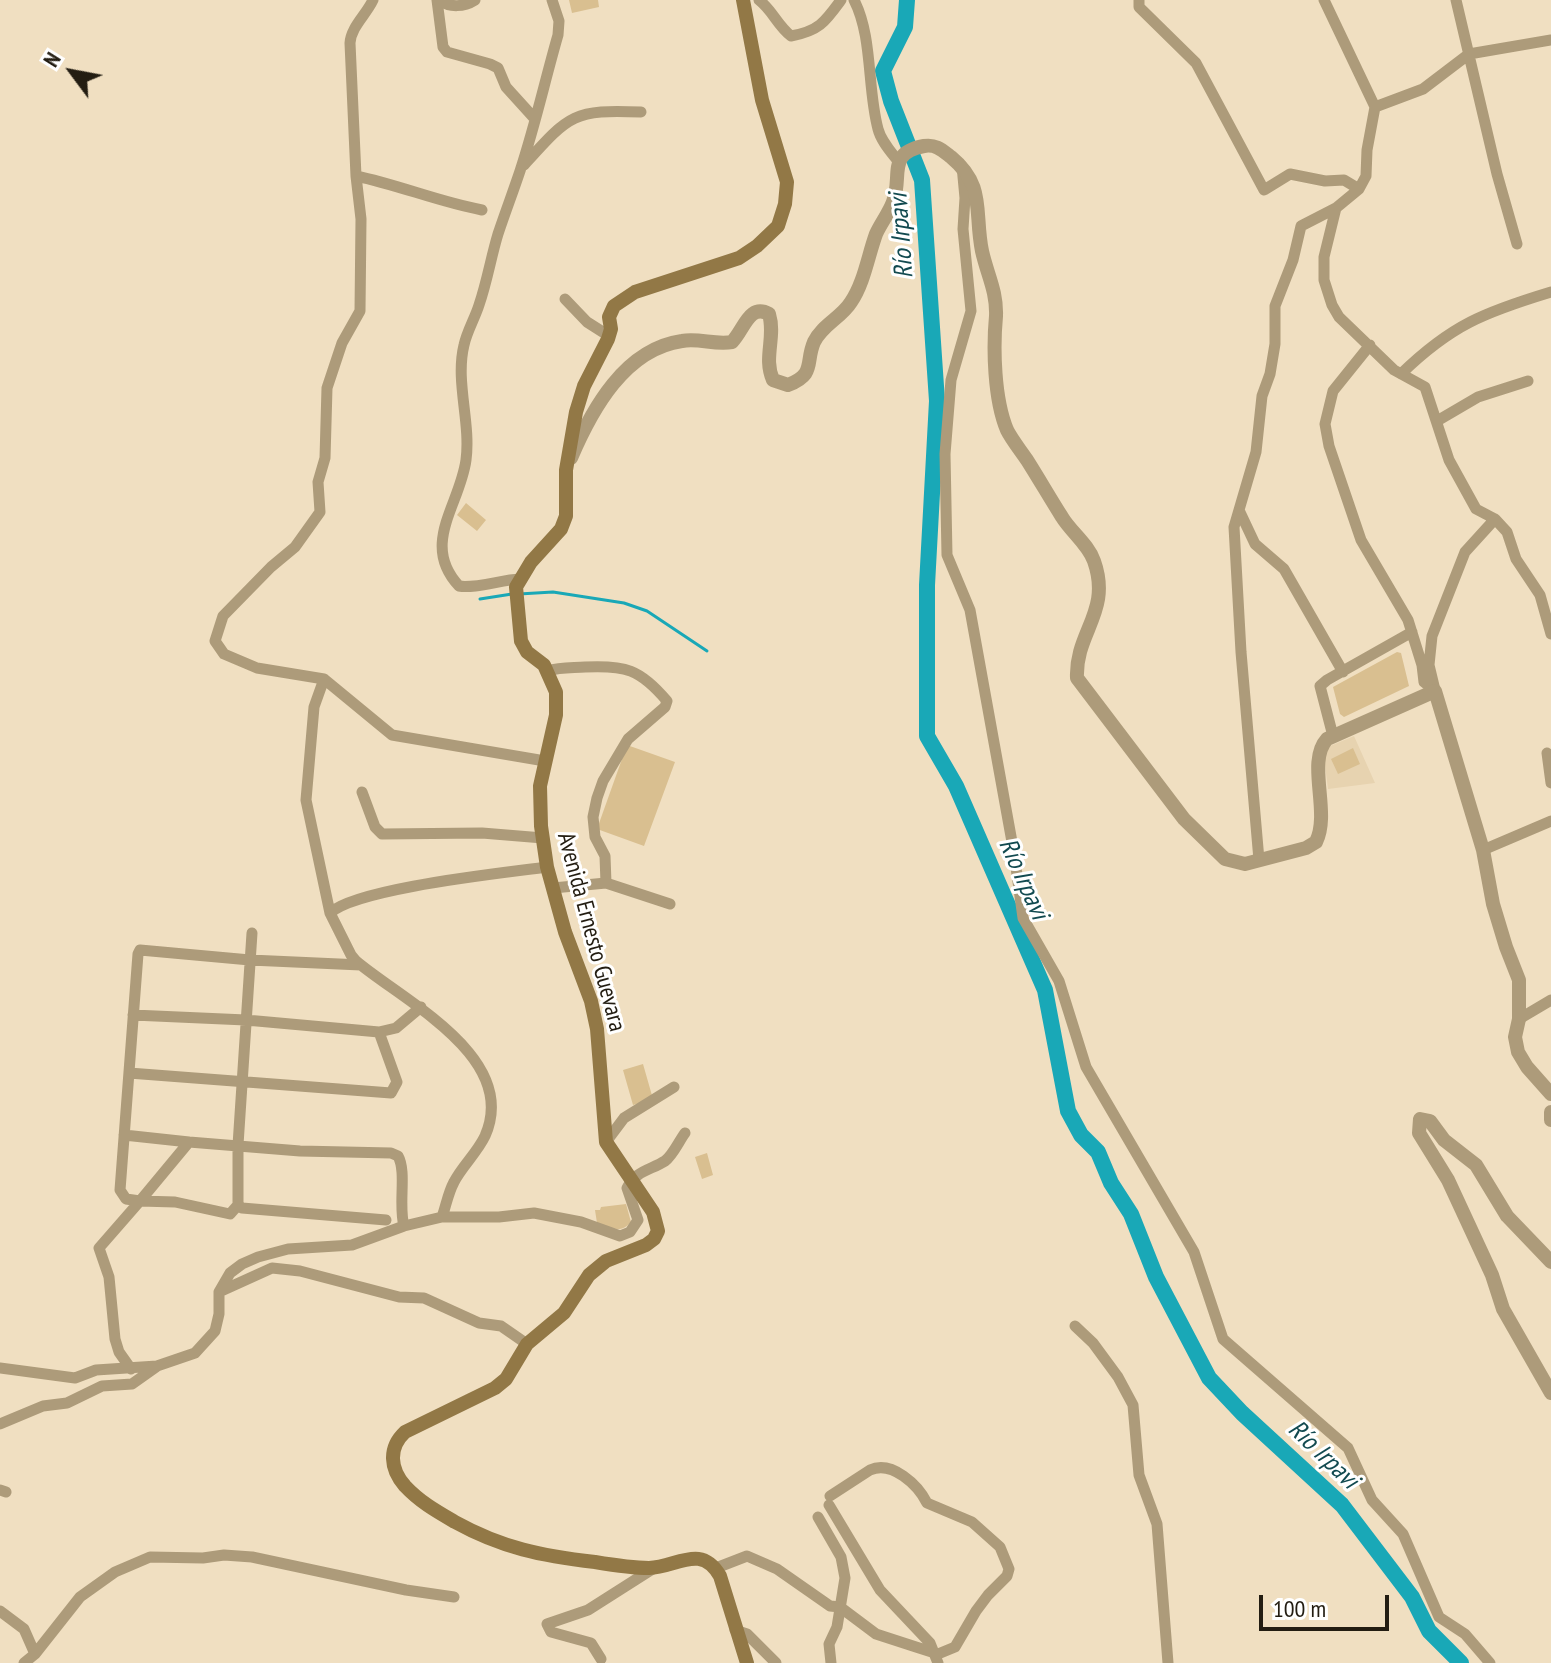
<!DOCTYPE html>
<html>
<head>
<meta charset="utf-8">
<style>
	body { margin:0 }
	#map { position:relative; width:1551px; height:1663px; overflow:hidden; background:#f0dfc1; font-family:"PT Sans Narrow",sans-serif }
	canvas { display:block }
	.north { position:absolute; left:32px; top:32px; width:80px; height:80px; -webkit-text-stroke:6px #fff; paint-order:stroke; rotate:302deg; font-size:22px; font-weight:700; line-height:32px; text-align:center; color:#231d12 }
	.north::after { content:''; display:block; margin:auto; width:28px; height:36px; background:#231d12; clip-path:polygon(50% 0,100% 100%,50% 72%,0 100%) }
	.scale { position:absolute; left:1259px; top:1595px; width:130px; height:36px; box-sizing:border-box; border:4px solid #231d12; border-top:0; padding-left:10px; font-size:24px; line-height:28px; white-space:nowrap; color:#231d12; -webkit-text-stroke:6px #fff; paint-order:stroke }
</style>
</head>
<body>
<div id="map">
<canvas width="1551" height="1663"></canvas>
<div class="north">N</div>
<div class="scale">100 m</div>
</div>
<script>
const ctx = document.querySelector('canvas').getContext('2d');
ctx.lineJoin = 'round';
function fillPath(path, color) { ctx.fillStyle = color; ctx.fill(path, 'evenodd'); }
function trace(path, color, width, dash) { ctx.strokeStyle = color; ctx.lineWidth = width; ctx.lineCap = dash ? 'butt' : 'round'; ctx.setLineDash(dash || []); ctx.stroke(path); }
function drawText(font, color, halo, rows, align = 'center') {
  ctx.font = font + ' "PT Sans Narrow",sans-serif'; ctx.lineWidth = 6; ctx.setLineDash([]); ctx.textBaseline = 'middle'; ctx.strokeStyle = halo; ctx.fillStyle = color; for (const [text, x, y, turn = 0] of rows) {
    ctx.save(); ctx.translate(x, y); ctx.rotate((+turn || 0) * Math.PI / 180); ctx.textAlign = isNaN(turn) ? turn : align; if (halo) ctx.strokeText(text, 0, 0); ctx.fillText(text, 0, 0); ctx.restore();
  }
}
const built = new Path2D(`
	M1354,736l21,47 -47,6 -5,-40z`);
const green = new Path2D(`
	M569,0h29l1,7 -27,6z
	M466,503l20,17 -9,11 -20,-16z
	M1397,652l4,1 8,33 -65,31 -4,-3 -7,-27z
	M627,745l48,17 -31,84 -47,-17z
	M1353,748l7,16 -22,10 -7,-15z
	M643,1064l10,35 -20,6 -10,-35z
	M707,1153l6,22 -11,4 -7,-22z
	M626,1204l5,18c-10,12 -21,6 -34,1l-2,-13h5l1,-3z`);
const stream = new Path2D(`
	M519,594l34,-2 71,11 23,8 60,40
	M480,599l32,-5`);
const river = new Path2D(`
	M907,0l-2,27 -22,44 8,30 31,79 15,221 -10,184v151l29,50 89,204 23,121 13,24 17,17 13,31 20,31 25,63 53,101 33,35 100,92 70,92 17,34 32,32`);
const minor = new Path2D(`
	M373,0c-7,15 -22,27 -23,43l6,133 5,43 -1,92 -18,32 -15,45 -2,70 -7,24 2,30 -25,35 -24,20 -48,49 -8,25 9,13 33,14 67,11 68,56 153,26
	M437,0l6,47 4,5 43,12 8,4 8,19 29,32
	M439,0c11,8 25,7 36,0
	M759,0c14,11 18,25 32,36 28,-5 34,-14 50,-36
	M854,0c19,37 13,88 24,129 3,12 13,23 20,32
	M1139,0v7l57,56 68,127 26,-16 35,7 19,-1 15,9
	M1324,0l51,107 -8,43 -1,26 -7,13 -23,19 -12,49v23l8,25 7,12 55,53 31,17 24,73 27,49 19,10 12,13 9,27 24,36 11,39
	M1456,0l41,174 20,70
	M1375,107l48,-18 46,-35 82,-14
	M524,165c45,-50 49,-56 117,-53
	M962,166l3,32 -2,31 8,82 -20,69 -6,74 2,101 23,55 44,243 9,65 36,63 27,86 108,185 29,87 125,109 24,52 31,34 36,83 26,17 25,29
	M356,176c43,9 83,26 126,34
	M565,299l22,23 22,14
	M1370,345l-37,46 -8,33 4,22 32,94 47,80 14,45 2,17 11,9
	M1401,374c50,-49 84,-62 150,-82
	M1437,421l41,-24 50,-16
	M1239,510l16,34 29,25 59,103
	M519,579c-17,1 -46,10 -60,7 -39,-42 1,-81 7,-126 5,-38 -11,-78 -2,-115 3,-14 11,-27 15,-40 8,-23 12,-48 19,-71 7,-21 15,-42 22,-63 15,-45 25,-91 38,-136l1,-14 -7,-21
	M548,671c12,-4 24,-3 37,-4 40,-2 55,2 82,34l-2,6 -37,32 -25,42 -6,17 -4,19 2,20 10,19 1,27
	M324,679l-10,28 -8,93 24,113 21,42 5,6c47,40 164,96 129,175 -8,17 -23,30 -31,46 -6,11 -8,24 -12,35
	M1435,690l-6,-25 3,-29 33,-84 30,-33
	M1333,736l-13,-50 7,-6 85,-48
	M1547,753l4,30
	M362,792l13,35 7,7 100,-1 61,5
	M1483,850l68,-29
	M1259,860l-18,-208 -7,-125 22,-75 6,-56 8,-22 5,-30v-38l18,-46 8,-34 35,-18
	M553,888l53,-5 64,21
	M330,913c27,-25 174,-40 217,-46
	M361,965l-111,-5 -110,-10 -2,4 -18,236 6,9 14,2 49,-59 111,9 91,2 7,3c9,16 0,49 6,70
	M133,1015l113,5 133,12 17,-4 25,-21
	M1519,1019l32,-19
	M129,1073l262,20 6,-11 -18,-50
	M124,1135l65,7
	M606,1142l18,-24 50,-31
	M238,1205v-60l14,-212
	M238,1205l4,3 144,12
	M219,1292l53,-24 28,3 99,26 25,1 55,25 22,3 26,18
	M1075,1326l18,17 25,34 15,28 6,70 18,49 11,139
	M0,1368l75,10 21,-8 61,-4 38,-13 20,-22 4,-17v-22l11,-19 12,-9 16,-7 30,-8 64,-4 52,-19 38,-9h57l35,-4 47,9 39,14 10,-4 8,-12 -11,-32c8,-17 24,-18 38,-27 8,-6 14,-20 20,-28
	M131,1369l-12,-17 -4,-13 -6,-62 -10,-29 41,-47 35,1 55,12 8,-9
	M0,1424l43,-18 24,-3 35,-17 30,-2 24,-17
	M0,1490l6,2
	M829,1505l51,85 50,53 8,20
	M818,1517l23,40 4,21 -8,49 -8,17 2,19
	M716,1568l31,-12 30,13 53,37 10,1 36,27 40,13 22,7 17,-7 21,-36 12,-16 19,-19 2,-7 -9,-22 -28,-25 -45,-19c-9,-18 -35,-43 -57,-33l-40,26
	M0,1611l24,18 11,25
	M735,1630l12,4 29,29
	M601,1659l-10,-16 -40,-11 -4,-8 41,-14 66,-42
	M24,1663l11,-9 45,-57 35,-25 35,-15 53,1 21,-3 28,2 154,33 48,7`);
const tertiary = new Path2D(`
	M571,458c21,-49 54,-109 111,-117 17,-3 33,4 50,1 12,-12 17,-39 37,-28 7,23 -6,44 4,66l15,5c28,-11 17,-22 26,-43 9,-18 27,-24 37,-40 13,-19 17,-46 25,-68 5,-11 13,-21 17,-32 10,-26 -7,-49 31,-56 12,-2 18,4 27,11 35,29 23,55 31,94 5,23 15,40 14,65 -3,32 -2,83 11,114 5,10 14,21 20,30 12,19 23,38 35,57 9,15 26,27 32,44 18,51 -19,71 -17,117l107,141 41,40 20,5 61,-16 10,-6c15,-30 -10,-80 11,-103l108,-48 48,159 10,54 13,43 13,33v39l-4,18 3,15 9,15 24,27
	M1551,1112v8
	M1551,1262l-44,-46 -31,-51 -32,-25 -14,-19 -10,-2 -1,14 29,47 44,95 11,34 48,84`);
const secondary = new Path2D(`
	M743,0l19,100 25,82 -2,22 -7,22 -21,20 -18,12 -104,34 -21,14 -5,11 2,12 -3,10 -24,47 -8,26 -10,58v46l-5,13 -30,33 -15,25 5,54 6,11 17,13 12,27v23l-16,71 1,40 6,41 18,65 26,69 6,28 9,113 47,70 5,19 -4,8 -8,6 -40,16 -17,14 -25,38 -37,31 -21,35 -11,9 -90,44c-17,16 -15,37 0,54 15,16 31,25 50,36 47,26 87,34 140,40 18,3 36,6 54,6 28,-1 52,-25 71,8l27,87`);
const streetNames = [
	["Avenida Ernesto Guevara",591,932,75]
];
const waterNames = [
	["Río Irpavi",902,236,-94],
	["Río Irpavi",1023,879,66],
	["Río Irpavi",1323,1455,44]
];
fillPath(built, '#e7d3b0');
fillPath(green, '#d9bf90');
trace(stream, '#19a8b7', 3);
trace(river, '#19a8b7', 16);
trace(minor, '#ad9b7a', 11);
trace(tertiary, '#ad9b7a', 14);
trace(secondary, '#927846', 14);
drawText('24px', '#231d12', '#fff', streetNames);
drawText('italic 26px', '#124a50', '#fff', waterNames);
</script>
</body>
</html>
